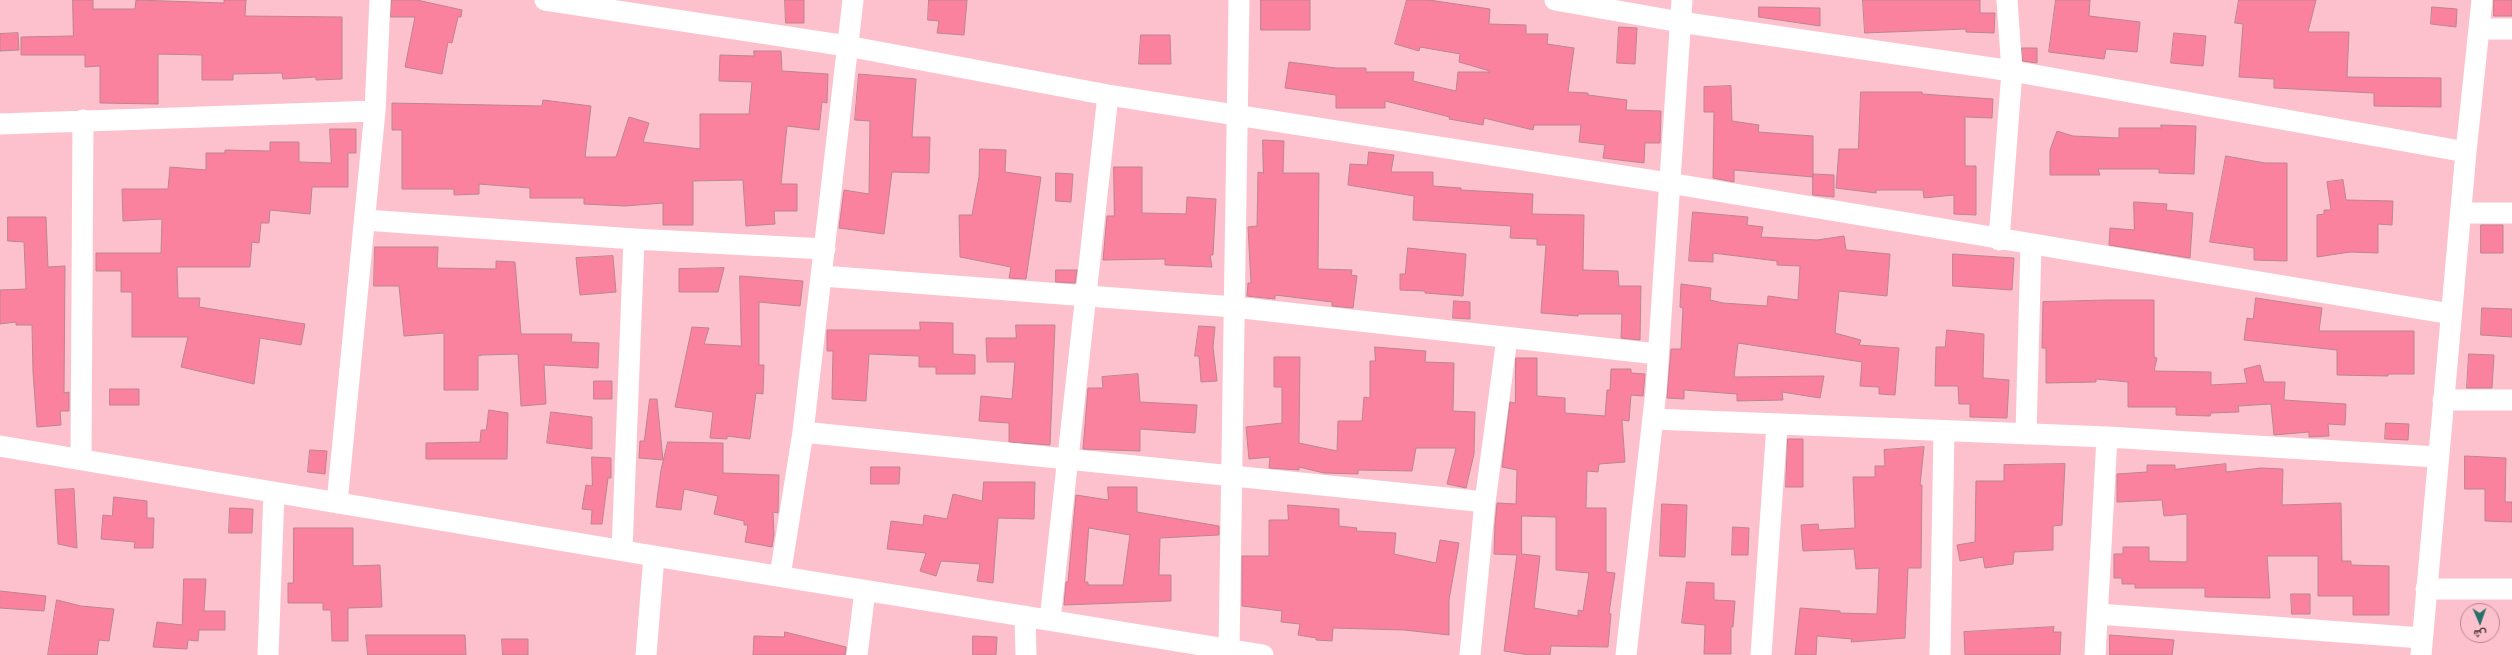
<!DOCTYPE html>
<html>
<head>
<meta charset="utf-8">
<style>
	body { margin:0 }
	#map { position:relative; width:2512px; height:655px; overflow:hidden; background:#fdc1cd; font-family:"Playfair Display",Vazirmatn,serif }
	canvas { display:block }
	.north { position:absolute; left:2460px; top:603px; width:40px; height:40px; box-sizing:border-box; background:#fdc1cd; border:1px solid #b58891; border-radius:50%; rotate:178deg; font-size:11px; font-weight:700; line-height:16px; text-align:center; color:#4a3337 }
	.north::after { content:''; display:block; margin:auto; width:14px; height:18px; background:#287069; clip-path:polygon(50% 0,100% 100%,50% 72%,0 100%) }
</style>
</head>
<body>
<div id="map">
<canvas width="2512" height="655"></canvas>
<div class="north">ش</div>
</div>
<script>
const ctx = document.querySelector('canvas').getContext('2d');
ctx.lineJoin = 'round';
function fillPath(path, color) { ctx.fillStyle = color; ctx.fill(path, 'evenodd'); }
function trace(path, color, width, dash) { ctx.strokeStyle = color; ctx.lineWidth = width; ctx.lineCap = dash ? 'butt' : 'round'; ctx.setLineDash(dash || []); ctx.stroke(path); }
const building = new Path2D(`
	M73,0h20v9h42l1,-9 88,3v-3h22l-1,16 97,1v62l-26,1v-3l-33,2 -1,-6 -49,1v6h-31v-25l-44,-1v50l-58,-1v-37l-15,1v-12h-64v-18l52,-1z
	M392,0h25l45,10 -1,7h-3l-6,26 -4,-1 -6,32 -37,-7 10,-50h-24z
	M785,0h19v23h-18z
	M929,0h38l-3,35 -27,-2 2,-12 -11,-1z
	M1261,0h49v30h-49z
	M1407,0h22l61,9 -1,15 37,1v9h22l-1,10 27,4 -6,44 20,1v2l39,5 -1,10 35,1 -1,32h-15l-1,20 -41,-5 2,-13 -26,-3 2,-17h-47l-1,5 -49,-12 -1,7 -34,-6 1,-2 -65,-16v7h-49v-13l-51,-7 4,-26 47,6h30v4h48l-1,9 43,10 2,-19h32v-1l-31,-9 1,-8 -40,-7 -1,4 -24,-7z
	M1863,0h117v13h15l-1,20 -28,-1v-3l-101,4z
	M2056,0h34l-1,16 51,6 -3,30 -31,-3 -2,10 -55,-7z
	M2239,0h77l-8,32h41l-2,45 94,1v29l-67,-1v-13l-100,-5v-9l-35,-2 4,-53 -8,-1z
	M2494,0h18v16h-18z
	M1759,7l61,1v18l-61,-9z
	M2432,7l25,2 -1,18 -25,-3z
	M1619,27l18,1 -2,36 -18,-1z
	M18,33l1,17 -19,1v-17z
	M2174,33l32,3 -3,30 -32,-3z
	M1141,35h29l1,29h-32z
	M2022,48h15v15l-14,-2z
	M754,51h27l1,20 46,3 -1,29 -5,-1 -3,28 -32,-4 -6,58h16v27h-23l1,13 -29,2 -3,-46 -50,1v44h-30v-22l-38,3 -41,-2v-6h-54v-10l-51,-4v10l-25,1v-6h-52v-59h-10v-27l150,3 1,-6 48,6 -6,51h31l13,-40 20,6 -6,19 57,7v-35h49l3,-32 -33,-1 1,-26 34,1z
	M859,74l57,5 -4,58h18l-1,36 -37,-1 -8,62 -45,-6 5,-38 25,4 1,-73 -15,-1z
	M1731,86l1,35 27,4 -1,7 55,4v41l-79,-7v12l-21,-4 1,-66h-10v-25z
	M1861,92h61v2l71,5 -1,19 -27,-1v49h11v49l-22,-1v-19l-30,3 -1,-8h-47v3l-40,-5 3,-39h19z
	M2161,125l35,1 -2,48 -35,-1v-4h-61l2,6h-50v-25l7,-19 16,5 46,2v-10h42z
	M330,129h26v24h-8v34h-36l-2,27 -40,-4 -1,13h-8l-2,20 -7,-1 -2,25h-73l1,31h22l-1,9 106,17 -4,21 -41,-7 -6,46 -73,-17 7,-30h-56v-45h-11v-21h-25v-18h65l1,-34 -39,2 -1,-32h46l2,-22 36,3v-17h19v-3l45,1v-9h29v20l32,1z
	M1263,140l21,1 -1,32h36l-1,96 34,1 -1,5 6,1 -4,32 -21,-2v-4l-57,-7v4l-28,-3 1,-13h3l-3,-56 9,-1 1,-54 5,1z
	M980,149l26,1 -1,22 36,5 -15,102 -17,-1 2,-11 -51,-10 -1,-42h13l7,-38z
	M1369,152l25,3 -3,17h42v14l28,2v2l72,4 -1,20 52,1 -1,55 35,1 1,15h22l-1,54 -19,-2 1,-24h-44v2l-37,-3 5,-68h-9v-6l-27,-1 1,-12 -98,-6 1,-24 -66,-11 2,-21 17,1z
	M2226,156l39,7h22v98l-33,-1v-12l-44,-6z
	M1114,167h28v46l44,1 1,-17 29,2 -3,56h-3l2,12 -47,-2v-6l-62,1 4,-44h7z
	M1056,173l17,1 -2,28 -15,-1z
	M1813,174l21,1v22l-21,-2z
	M2343,180l3,20 47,1 -1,24 -14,-1v29l-28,-1 -33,5v-42l7,-1v-4h7l-4,-28z
	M2134,202l33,2 -1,6 27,3 -3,45 -81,-13 1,-17 24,2z
	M1693,212l55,5 -1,8 16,2 -2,10 56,3 27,-4 2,14 44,4 -3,42 -48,-5 -4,42 26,7 -2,5 40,3 -4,47 -16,-1v-7l-19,-1 2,-24 -124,-19 -4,34 90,-1 -4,22 -38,-6 1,8 -46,1v-7l-53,-4v9l-17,-1 4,-49h10l2,-41 -3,-1 1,-23 30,4 -1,12 13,3 44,3 1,-10 30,4 2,-34 -23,-1v-4l-64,-8v9l-24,-1z
	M8,217h38l2,50 17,-1 -1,127 5,-1v19h-9l1,14 -24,2 -4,-55 -1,-47h-16v-3l-16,2v-34l26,-1 -2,-47 -16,-1z
	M2481,225h22v28h-22z
	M375,247h63l-1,21 59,1v-8l19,1 6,72h51l-1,8 28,1 -1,25 -54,-3 2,39 -25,2 -3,-52 -36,1 -4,1v34h-34v-57l-40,3 -5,-50h-25z
	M1408,248l58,6 -3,42 -38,-3v-2l-25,-1v-16h5z
	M1953,254l61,4 -2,32 -59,-4z
	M613,256l3,36 -36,3 -4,-37z
	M724,268l-6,24h-39v-23z
	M1056,270h21l-2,13 -19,-1z
	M740,276l63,5 -3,25 -41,-4v63h5l-1,29 -7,-1 -6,46 -23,-3v3l-17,-1 3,-26 -38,-5 17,-80 17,1 -5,16 37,2z
	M2256,298l66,10 -3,23h95v43h-26v2l-51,-1v-25l-93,-10 3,-22 6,1z
	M2109,300h45v57l3,1 -3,13 57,1v13l36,-2 -3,-14 16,-4 4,17h21l-1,18 62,4 -1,21 -17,-1 1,12 -20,1v-5l-35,3 -3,-31 -33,2 1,6 -28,1 -1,3 -34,-1v-8h-48v-25l-32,-3v3l-50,1v-35h-4l1,-46z
	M1454,301l16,1v17l-17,-1z
	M2482,308l30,1v28l-31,-2z
	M920,322l33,1v31l22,1v19h-39v-7h-17v-11l-50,-2 -3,47 -34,-2 1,-48h-6v-21h93z
	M1016,325h39l-5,120 -41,-3v-19l-30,-2 2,-25 31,3 3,-37h-28l-1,-24h30z
	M1199,326l16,1 -2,20 4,34 -16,1 -2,-26h-4z
	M1947,330l37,4 -1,44 26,2 -2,38 -37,-1v-13h-11l-1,-18h-23l1,-39h9z
	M1375,347l51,4 -1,11 29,1 -1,48 22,1 -1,42 -8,34 -19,-4 9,-36h-40l-4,23 -54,-1v4l-34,-1 -25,-6v3l-30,-2 1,-11 -21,2 -3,-32 36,-4v-36h-8v-30h26l-1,86 38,8 1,-30h24l2,-24 6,1v-37h5z
	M2469,354l25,1 -2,33h-25z
	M1516,358h21v38l28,2v15l40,3 2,-26h3l1,-21h20v4l14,1 -2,22 -12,-1 -2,26 -7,-1 3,42 -26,2 -1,8 -11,-1 -1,37h20v64l9,1 -6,40 2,1 -3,33 -57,-1 -1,9h-21l-25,-4 13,-96 -23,-1 1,-29 2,-22 19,1 1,-34 -15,-3 8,-65 5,1zM1522,516l34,1v53l33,3 -6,38 -5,-1v6l-44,-8 6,-52 -18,-2z
	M1138,374l2,28 57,3 -2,28 -55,-4v22l-57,-2 5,-61h15l-1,-11z
	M594,381h18v18h-18z
	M110,389h29v16h-29z
	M650,399h7l6,61 -24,-2 1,-17h4z
	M489,410l19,3 -1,46h-81v-16l54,-1 1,-12h5z
	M551,412l41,5v32l-45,-6z
	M2386,423l23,1 -1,16 -23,-1z
	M1788,439h15v48h-17z
	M668,442l55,1v30l56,2 -1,38 -5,-1 1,23 -2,12 -27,-5 3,-17h-4v-4l-30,-7 4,-18 -34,-7 -3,21 -25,-3 5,-37z
	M1924,447l-4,38h2l-1,83h-13l-3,70 -54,4 1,-3 -35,-3 -1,19h-21l5,-47 40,3v2l37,1 2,-46 -23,1 -2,-20 -51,2 -2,-26 17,-1 1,6 36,-2 -2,-51h22v-11h10l-1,-16z
	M310,450l17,1 -2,23 -17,-2z
	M2465,456l41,2 -1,44h7v20l-27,-1v-32h-20z
	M592,457l19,1v20h-3l-6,46h-11l1,-14 -10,-1 4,-24 6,1z
	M2065,464l-3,61 -9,1v24l-39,2 -1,12 -28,4 -2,-11 -23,4 -3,-16 18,-3 1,-61h28v-16z
	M2226,464v8l35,-4 22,1 -1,36 59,-2 1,58h9v4l38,1v49h-36v-19h-35v-40h-51l3,42 -65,-1v-9h-70v-4h-13v-6h-8v-24h9v-7h26v14l38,1v-48l-23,2 -2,-16 -45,2v-28l30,-2v-7h28v4z
	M871,467h29l-1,17h-28z
	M984,482h51l-1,37 -36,-1 -5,65 -16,-2 3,-17 -39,-3 -5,15 -16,-5 6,-18 -39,-4 4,-28 32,4 1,-10 23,4 6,-25 29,7z
	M1108,487h29v25l82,14v9l-59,3 -1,37h12v26l-107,4 2,-23h2l8,-87 32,5zM1089,528l41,7 -7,50h-35v-3h-3z
	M74,489l3,59 -19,-4 -3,-54z
	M114,497l33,4v17h7l-1,30h-19l1,-6 -34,-3 2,-24 9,1z
	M1662,504l25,1 -2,52 -25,-1z
	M1288,505l51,4v17l18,2 -1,3 40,2 -2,21 42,9 4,-23 19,3 -10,57v35l-45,-5 -71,-2 -1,13 -16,-1v-2l-18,-3 2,-11 -19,-2 1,-11 -40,-5v-50h27v-36h19z
	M230,508l23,1 -1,24h-23z
	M1733,527l16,1 -1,27h-16z
	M294,528h59v38l27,-1 2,42 -34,1v33h-16l-1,-31h-8v-7h-35v-20h5z
	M184,579h22l-2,32h21v19h-26l-1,11 -10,-1 -1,9 -34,-2 4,-25 25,3z
	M1687,582l27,1v17l21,1 -2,26h-2v27h-27l1,-29 -23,-2z
	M0,591l46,5 -2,15 -44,-3z
	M2291,594h19v20h-18z
	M57,600l24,6 33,3 -5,32 -10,-1 -2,15h-49z
	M2054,627l-1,5h8l-1,23h-95l-1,-23z
	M785,632l61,15 -1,8h-92l1,-19 30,1z
	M366,635h99l1,20h-98z
	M2110,635l64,5 -2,15h-62z
	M973,636l24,1 -1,18h-23z
	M502,639h26v16h-25z`);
const street = new Path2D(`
	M545,0l302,46 261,49 561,88 782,131
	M1555,0l125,22 332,49 454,81
	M2480,29h32
	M0,124l375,-13
	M2461,213h51
	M365,220l269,19 191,10
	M1999,240l13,-169 -5,-71
	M822,276l412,31 423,47
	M2443,400h69
	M1653,419l454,18 330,20
	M803,432c228,25 455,46 682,70
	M2026,434l5,-189
	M0,446l654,110 609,99
	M81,458l2,-338
	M337,503l38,-392 5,-111
	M622,550l12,-311
	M780,576l23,-144 50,-432
	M2426,589h86
	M2098,614l324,24
	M1025,616l1,39
	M1050,620l58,-525
	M1229,650l10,-650
	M268,655l6,-163
	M646,655l8,-99
	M857,655l8,-64
	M1470,655l15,-153 22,-164
	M1626,655l30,-264 26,-391
	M1761,655l16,-230
	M1940,655l4,-224
	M2095,655l12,-218
	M2421,655l45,-503 16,-152`);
fillPath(building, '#fa829f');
trace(building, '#bc8590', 1);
trace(street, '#fff', 21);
</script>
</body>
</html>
